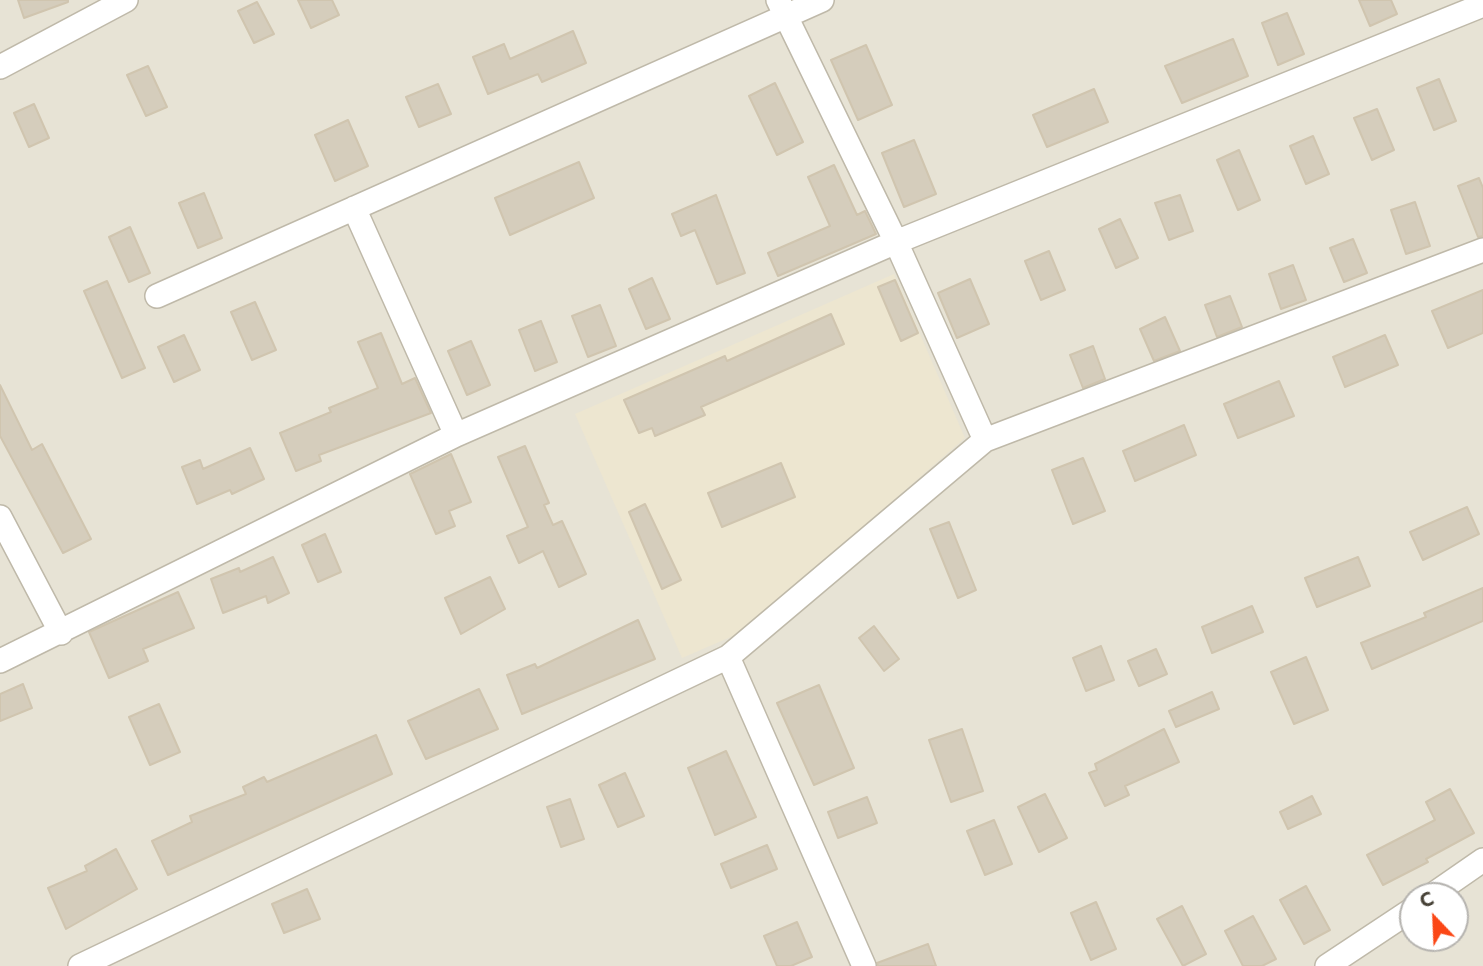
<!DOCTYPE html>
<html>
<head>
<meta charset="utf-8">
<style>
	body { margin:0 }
	#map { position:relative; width:1483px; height:966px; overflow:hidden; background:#f3f0e7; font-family:Commissioner,sans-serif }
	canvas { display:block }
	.north { position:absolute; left:1399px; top:882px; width:70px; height:70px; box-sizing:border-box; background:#fff; border:2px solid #b5b3af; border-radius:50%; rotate:337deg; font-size:19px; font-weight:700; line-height:28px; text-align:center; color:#464136 }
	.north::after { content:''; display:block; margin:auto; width:24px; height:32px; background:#fb4716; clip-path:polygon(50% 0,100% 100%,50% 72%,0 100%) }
</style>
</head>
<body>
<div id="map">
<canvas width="1483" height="966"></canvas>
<div class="north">С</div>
</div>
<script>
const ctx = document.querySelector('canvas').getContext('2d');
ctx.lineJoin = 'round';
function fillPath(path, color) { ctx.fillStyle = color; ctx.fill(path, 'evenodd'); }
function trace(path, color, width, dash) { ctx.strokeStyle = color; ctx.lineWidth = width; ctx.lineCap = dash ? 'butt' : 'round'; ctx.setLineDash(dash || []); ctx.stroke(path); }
const residential = new Path2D(`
	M0,0h1483v966h-1483zM1413,896h42v42h-42z`);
const education = new Path2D(`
	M894,274l71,164 -223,194 -60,26 -107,-244z`);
const building = new Path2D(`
	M18,0h50v2l-44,16z
	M298,0h34l7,15 -28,13z
	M1359,0h32l6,14 -27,12z
	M257,2l17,32 -20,9 -16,-32z
	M1287,13l17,41 -26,11 -16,-42z
	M573,31l13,32 -44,19 -4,-8 -50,20 -15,-37 31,-13 6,15z
	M1233,39l15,37 -66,27 -17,-37z
	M866,45l26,60 -34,15 -27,-60z
	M148,66l19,41 -21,9 -19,-41z
	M1439,79l17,42 -22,9 -17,-42z
	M775,83l28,59 -26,13 -28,-59z
	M438,84l13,30 -32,13 -13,-30z
	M1094,89l14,33 -61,25 -14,-32z
	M34,104l15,34 -20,9 -15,-34z
	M1377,109l17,41 -22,10 -18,-42z
	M348,120l20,46 -33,15 -20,-46z
	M1313,136l16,38 -23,10 -16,-38z
	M914,140l22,54 -32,13 -22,-54z
	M1239,150l21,50 -22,10 -21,-50z
	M579,162l15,36 -84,37 -15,-37z
	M834,165l23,50 8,-4 11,23 -98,42 -10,-23 62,-27 -22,-49z
	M1479,178l4,10v48l-5,1 -20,-51z
	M204,193l18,45 -24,10 -19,-45z
	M716,195l29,78 -28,11 -22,-54 -14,6 -9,-22z
	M1180,195l13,36 -24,9 -14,-37z
	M1415,202l15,44 -24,8 -15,-44z
	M1120,219l18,39 -22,10 -17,-39z
	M130,227l20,46 -21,9 -20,-45z
	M1353,239l14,34 -23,9 -14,-34z
	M1049,251l16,39 -24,10 -16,-39z
	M1293,265l13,35 -25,9 -12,-35z
	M652,278l18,41 -24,10 -17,-40z
	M970,279l19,45 -32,14 -19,-45z
	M895,280l23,53 -17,8 -23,-54z
	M107,281l38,87 -23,10 -38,-87z
	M1483,290v43l-35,15 -16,-37z
	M1230,296l12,31 -25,10 -12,-32z
	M255,302l21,48 -24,10 -21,-48z
	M600,305l16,41 -28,11 -16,-41z
	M831,314l13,30 -143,63 4,8 -50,21 -3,-8 -13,5 -15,-33 101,-44 2,5z
	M1165,317l15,34 -26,10 -14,-32z
	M541,321l16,41 -22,9 -16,-41z
	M381,333l21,51 13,-6 16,35 -112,42 2,6 -25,10 -16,-38 51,-21 -2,-4 49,-20 -20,-46z
	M184,335l16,35 -26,12 -16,-35z
	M1385,335l13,30 -53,22 -12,-30z
	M471,341l19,44 -23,10 -19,-44z
	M1093,346l12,33 -22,9 -13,-33z
	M1279,381l15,35 -56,22 -14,-34z
	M0,385l32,65 10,-6 49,95 -28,14 -63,-117z
	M1184,425l12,30 -61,26 -12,-30z
	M525,446l24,57 -5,2 9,20 9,-4 24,53 -27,13 -16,-36 -24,12 -12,-27 21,-9 -30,-70z
	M250,448l14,31 -32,15 -2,-4 -33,14 -15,-37 18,-7 3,9z
	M451,454l20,48 -22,9 6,15 -19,8 -26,-60z
	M1083,458l22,53 -32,13 -21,-54z
	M781,463l14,34 -73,30 -14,-34z
	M645,504l36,76 -19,9 -33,-77z
	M1467,507l12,27 -56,26 -13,-28z
	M949,522l27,68 -18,8 -28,-69z
	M325,534l16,38 -23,10 -16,-37z
	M273,557l16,36 -21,10 -2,-7 -43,17 -12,-34 28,-11 1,4z
	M1358,557l12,29 -53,21 -12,-29z
	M490,577l15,32 -44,25 -16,-36z
	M1483,588v33l-111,48 -11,-26 65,-26 -2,-4z
	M178,592l16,36 -51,21 5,12 -39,17 -20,-46z
	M1252,606l11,26 -51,21 -10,-26z
	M638,620l17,39 -133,55 -15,-39 28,-11 2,4z
	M874,626l25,33 -15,12 -25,-33z
	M1101,646l13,34 -28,11 -13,-33z
	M1156,649l11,25 -28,12 -11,-25z
	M1306,657l22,53 -34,14 -23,-52z
	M23,684l9,24 -32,13v-27z
	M819,685l35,83 -40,17 -37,-82z
	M479,689l19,40 -72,30 -18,-38z
	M1212,692l7,17 -43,18 -7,-16z
	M159,704l21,48 -30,13 -21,-48z
	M962,729l21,62 -32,11 -22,-62z
	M1164,729l15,33 -54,24 4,9 -24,11 -16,-33 8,-3 -2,-6z
	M376,735l16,39 -224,101 -16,-34 40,-19 -2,-6 56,-22 -3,-7 21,-10 3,5z
	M726,751l30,66 -41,18 -27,-67z
	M625,773l19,43 -26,11 -19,-42z
	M1450,789l24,44 -48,26 2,3 -45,23 -16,-30 68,-35 -9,-18z
	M1045,794l22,44 -28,14 -21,-45z
	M1312,796l9,18 -33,15 -8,-17z
	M867,797l10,26 -39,15 -10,-26z
	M570,799l14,40 -23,8 -14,-40z
	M994,820l18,44 -27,11 -18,-44z
	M767,845l10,24 -46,19 -10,-24z
	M116,849l21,40 -71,40 -18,-41 39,-17 -2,-5z
	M1306,886l24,44 -26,14 -24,-44z
	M307,889l13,30 -36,14 -12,-29z
	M1096,902l20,47 -25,11 -20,-47z
	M1182,906l24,48 -23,12 -26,-47z
	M1253,916l23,43 -14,7h-19l-18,-35z
	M797,922l15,35 -21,9h-14l-13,-30z
	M928,944l8,22h-58l-1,-3z`);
const minor = new Path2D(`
	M778,0l118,242 89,198
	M0,67l126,-67
	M354,208l102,227
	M157,296l665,-296
	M0,517l61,116
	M728,657l136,309
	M0,661l456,-226 440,-193 587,-237
	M1431,896l52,-36
	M80,966l648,-309 257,-217 498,-190
	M1327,966l86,-57`);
fillPath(residential, '#e7e3d5');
fillPath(education, '#ede6d0');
fillPath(building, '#d5cdbc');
trace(building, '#d0c5af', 2);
trace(minor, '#bfb9a9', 26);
trace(minor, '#fff', 23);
</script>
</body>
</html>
